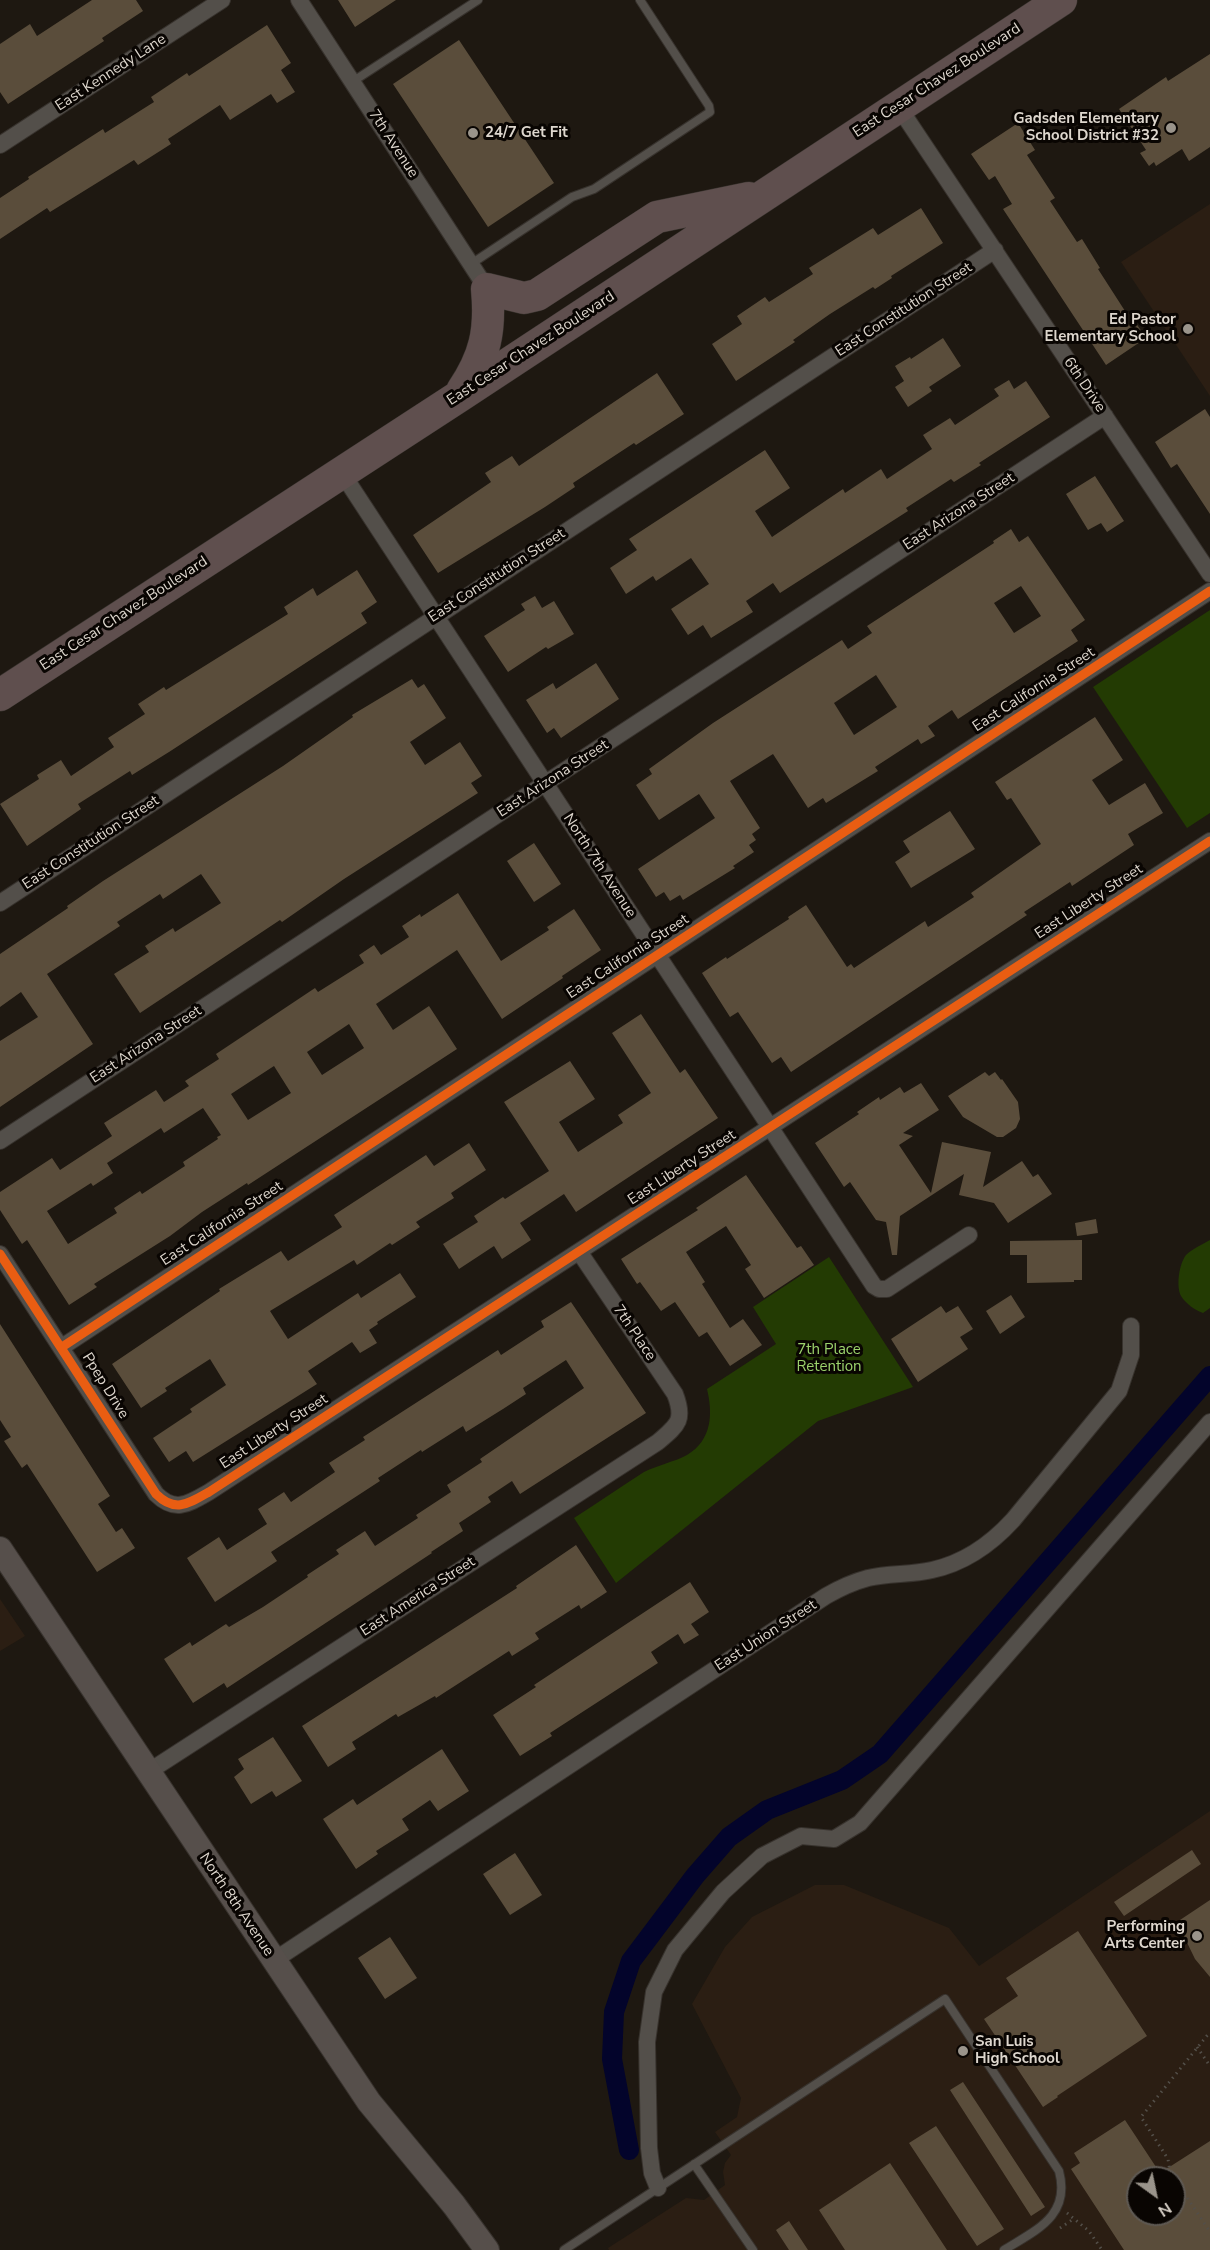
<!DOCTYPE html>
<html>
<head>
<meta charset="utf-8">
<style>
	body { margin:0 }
	#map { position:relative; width:1210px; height:2250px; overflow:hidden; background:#1e1811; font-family:"Nunito Sans",sans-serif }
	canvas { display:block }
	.north { position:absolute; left:1126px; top:2166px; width:60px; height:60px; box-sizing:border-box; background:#090502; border:2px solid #5e5953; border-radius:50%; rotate:147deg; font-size:16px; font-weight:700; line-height:24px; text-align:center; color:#ddd6cd }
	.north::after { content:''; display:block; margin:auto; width:21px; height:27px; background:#9a948b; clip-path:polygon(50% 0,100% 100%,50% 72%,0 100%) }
</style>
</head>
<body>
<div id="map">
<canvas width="1210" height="2250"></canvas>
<div class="north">N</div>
</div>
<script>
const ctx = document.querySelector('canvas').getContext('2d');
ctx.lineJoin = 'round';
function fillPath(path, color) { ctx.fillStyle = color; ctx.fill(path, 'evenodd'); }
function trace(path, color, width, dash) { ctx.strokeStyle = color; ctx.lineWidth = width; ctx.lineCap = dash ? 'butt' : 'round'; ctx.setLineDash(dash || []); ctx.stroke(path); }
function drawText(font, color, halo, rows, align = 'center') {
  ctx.font = font + ' "Nunito Sans",sans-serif'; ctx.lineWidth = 6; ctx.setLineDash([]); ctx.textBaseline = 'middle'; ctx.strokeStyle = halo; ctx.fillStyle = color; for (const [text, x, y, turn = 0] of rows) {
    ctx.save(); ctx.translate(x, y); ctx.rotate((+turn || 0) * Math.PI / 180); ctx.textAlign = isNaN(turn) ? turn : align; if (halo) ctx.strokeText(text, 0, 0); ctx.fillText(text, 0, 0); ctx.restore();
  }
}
const education = new Path2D(`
	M1210,204v192l-89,-134z
	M0,1599l25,37 -25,15z
	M1210,1811v439h-601l-1,-2 78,-50 18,2 21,-15 -2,-13 2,-9 6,-8 -16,-23 22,-15 4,-19 -49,-94 33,-57 27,-30 63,-32h29l105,43 30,38zM1138,2178h36v36h-36z`);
const green = new Path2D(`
	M1210,610v203l-23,15 -94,-141z
	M1210,1240v68l-7,5c-8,-3 -17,-9 -22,-17 -5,-10 -2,-32 5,-41 6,-6 17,-11 24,-15z
	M829,1257l84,130 -95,34 -202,162 -42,-65c24,-15 46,-31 70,-46 14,-7 30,-10 43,-17 25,-15 26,-41 20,-66l69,-45 -23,-37z`);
const canal = new Path2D(`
	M629,2150l-17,-91 2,-47 17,-51 64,-85 34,-39 38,-27 75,-30 38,-26 330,-378`);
const building = new Path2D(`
	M92,0h44l7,11 -41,27 2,3 -96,63 -8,-12v-48l30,-20 7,12z
	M338,0h58l-41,27z
	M267,25l24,38 -10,7 14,22 -18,11 -6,-9 -41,26 -10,-15 -52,34 3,5 -33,21 -4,-5 -84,52 -3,-4 -47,31v-41l29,-19 -1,-2 75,-48 2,4 49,-31 -3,-5 36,-24 2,3z
	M459,40l95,143 -66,44 -95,-143z
	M1210,54v93l-21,14 -7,-12 -26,17 -2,-4 -5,4 -9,-13 6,-3 -27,-41 47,-32 2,4z
	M1018,123l17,27 -8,5 28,43 -5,3 27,41 5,-3 18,29 -2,1 27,42 2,-1 19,28 -40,27 -103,-156 9,-5 -17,-28 -6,4 -18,-26z
	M921,208l22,35 -52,33 1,2 -17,11 -2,-2 -43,27 -37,26 2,2 -59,39 -24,-37 30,-20 -5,-8 28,-19 4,5 44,-28 -4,-6 64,-40 5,7z
	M943,338l18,28 -32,21 3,4 -24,16 -13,-20 9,-6 -9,-15 15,-9 1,2z
	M657,373l27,41 -48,31 -2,-2 -61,40 2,4 -30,20 -107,66 -25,-38 78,-53 -6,-9 27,-17 7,10z
	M1009,380l5,9 12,-8 24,36 -71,46 2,2 -27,17 -3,-3 -45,29 2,3 -128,82 -7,-10 -27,18 7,11 -42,26 -8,-13 -15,10 -17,-26 38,-25 -18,-26 -35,23 -3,-5 -27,18 -16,-26 27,-18 -8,-11 136,-89 25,38 -35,23 17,26 71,-48 2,4 36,-24 6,10 45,-30 -9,-14 27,-17 5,7 44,-29 -5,-7z
	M1205,409l5,8v97l-33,-50 -6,4 -16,-26z
	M1095,476l29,45 -17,11 -6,-9 -13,7 -22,-36z
	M1011,529l8,13 9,-6 57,84 -14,10 7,11 -120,78 -6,-9 -24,16 7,10 -14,8 -3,-5 -43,28 3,4 -52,32 -3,-5 -15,10 -35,-54 -43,27 30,47 -8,6 4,6 -7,5 5,7 -21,14 2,2 -52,32 -3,-5 -10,6 -6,-9 -8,5 -18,-28 77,-51 -16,-24 -40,26 -23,-35 16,-11 -3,-5 64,-46 129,-83 6,9 24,-16 -5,-7 127,-83 -1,-2zM1021,586l20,30 -27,17 -20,-30zM876,675l21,32 -43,28 -20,-32z
	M357,570l20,32 -16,11 6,10 -198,129 -37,23 -2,-4 -52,33 3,5 -54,37 -27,-42 39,-25 -2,-4 24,-15 10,16 43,-29 -6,-9 37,-24 -7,-10 26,-17 2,3 122,-76 -4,-7 29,-19 4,8z
	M535,596l7,12 12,-7 20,33 -26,15 -2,-2 -38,25 -24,-36 41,-26 -4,-6z
	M596,663l23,36 -58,39 -7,-10 -7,5 -21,-33 27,-17 3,6z
	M412,679l6,9 6,-4 22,34 -36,24 15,23 35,-23 22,34 -11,7 7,10 -134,86 -62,43 -2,-2 -140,93 -26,-39 35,-22 -4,-6 28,-18 2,4 46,-29 -20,-29 -38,25 -3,-5 -43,28 3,4 -73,48 46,70 -93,63v-66l38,-24 -17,-25 -21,15v-53l68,-46 -1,-2 36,-25 180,-115 70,-49 -1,-2z
	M1095,717l28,43 -31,20 17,25 36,-22 18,30 -35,21 6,11 -62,41 -2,-4 -46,30 3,3 -236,157 -10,-15 -9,6 -34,-51 -8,5 -28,-44 24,-16 1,2 62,-40 -1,-2 18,-12 41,62 4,-3 3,4 71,-47 3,6 46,-30 -3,-4 70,-49 -30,-46 -4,2 -12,-18z
	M950,811l25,38 -64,39 -16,-26 15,-10 -7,-11z
	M534,843l27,41 -27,18 -27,-41z
	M458,893l43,68 48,-31 -2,-3 27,-18 27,41 -39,26 1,2 -61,41 -45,-69 -81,54 17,26 36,-24 28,43 -209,136 -1,-2 -45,29 -32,24 -76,48 3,3 -28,18 -42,-65 -5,4 -22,-34v-18l52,-34 8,12 52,-34 -8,-13 52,-33 8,12 25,-16 -4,-5 34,-22 -3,-5 99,-66 3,4 46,-29 -5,-8 15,-10 7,10 28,-18 -7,-11 18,-12 1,3zM349,1024l15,24 -42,27 -15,-23zM274,1066l17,27 -43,27 -17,-26zM203,1108l18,27 -4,2 1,2 -35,23 2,4 -43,28 -2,-3 -26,17 3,5 -49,31 -21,-33 44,-28 2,3 20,-13 -6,-10 54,-35 3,5z
	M641,1014l39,59 5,-4 33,49 -142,94 -12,-18 -44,29 11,17 -29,19 -8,-13 -35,23 -16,-25 35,-22 -4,-6 29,-19 2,2 44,-28 -45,-69 66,-41 25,38 -36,23 19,30 45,-29 -5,-8 33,-22 -39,-60z
	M985,1072l4,4 6,-4 6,8 1,-1 16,23 2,17 -4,9 -13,9h-6l-34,-20 -15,-21z
	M921,1083l18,27 -36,23 10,3 -14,9 32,48 11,-51 49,10 -8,35 39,-26 11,16 5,-3 14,20 -44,29 -14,-20 -35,-8 5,-21 -64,42 -3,39h-5l-6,-33 -10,-2 -26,-38 -6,5 -29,-44 44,-29 -2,-2 22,-15 1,3 20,-13 4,6z
	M469,1143l17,27 -35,23 3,5 -38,24 4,5 -28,18 -2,-2 -33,22 -3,-5 -84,51 18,28 70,-46 3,5 39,-25 16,24 -39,25 1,2 -9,6 8,13 -17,10 -8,-11 -44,29 9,13 -124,78 -7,-11 -17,11 -16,-24 39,-26 -2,-3 36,-24 -16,-26 -45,29 2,3 -26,17 -29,-44 108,-73 -1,-2 62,-38 7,10 54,-34 -8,-12 92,-60 8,11z
	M746,1175l51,73 4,-2 13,19 -50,33 -19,-29 6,-4 -25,-39 -40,26 19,30 -3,2 28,44 13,-9 19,26 -32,21 -23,-34 -8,5 -24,-35 -14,9 -21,-29 -3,2 -16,-25 77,-49 -2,-2z
	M1096,1219l2,14 -21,3 -2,-13z
	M1082,1240v40h-8v2l-47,1v-28h-17v-14z
	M1011,1295l14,22 -25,17 -14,-23z
	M571,1302l75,111 -126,81 -8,-13 -24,16 3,5 -32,21 4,8 -32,21 1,1 -205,135 -3,-5 -31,20 -29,-44 26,-17 2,4 34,-22 3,3 34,-20 45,-30 -1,-2 32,-21 -3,-4 29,-19 10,15 43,-28 -2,-3 35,-23 -4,-7 35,-23 -2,-3 104,-71 -18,-28 -43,28 3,6 -23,15 -37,23 -3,-6 -41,26 -1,-2 -43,28 2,3 -109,71 6,9 -62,41 -28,-44 32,-21 8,13 40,-26 -9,-15 26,-17 7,10 44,-30 -6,-9 36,-23 -2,-3 135,-87 3,5 43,-28 -3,-6z
	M941,1306l5,7 12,-7 15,23 -13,8 8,12 -50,33 -27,-43z
	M0,1324l110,172 -12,8 18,28 6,-4 13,20 -38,24 -70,-108 -5,4 -18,-27 7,-4 -11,-17z
	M576,1545l31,47 -26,17 -2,-4 -44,28 4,6 -27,17 -3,-5 -73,47 -1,-2 -37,21 -2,-3 -44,28 4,7 -28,18 -26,-41 215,-138 -1,-2z
	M690,1582l19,30 -18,12 8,11 -15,9 -6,-10 -27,18 7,11 -108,70 2,3 -32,20 -27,-41 43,-28 -2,-2z
	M273,1737l29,44 -26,16 -4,-6 -21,13 -17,-27 10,-8 -6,-10z
	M442,1749l27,42 -31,20 -8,-11 -28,19 7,11 -33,21 2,3 -22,15 -33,-50 30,-20 4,6z
	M1192,1850l9,14 -77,52 -10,-14z
	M515,1853l27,42 -32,20 -27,-41z
	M1210,1900v77l-15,-18 -18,-37z
	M1078,1931l69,105 -90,60 1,1 -15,10 -59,-88 34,-23 -12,-18z
	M390,1937l27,41 -32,21 -27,-41z
	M963,2082l82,125 -14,9 -81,-126z
	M1125,2120l35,53 50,-32v109h-86l-53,-81 9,-6 -6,-10zM1138,2178h36v36h-36z
	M936,2126l68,103 -27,17 -68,-103z
	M890,2163l57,87h-102l-26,-40z
	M789,2221l19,29h-19l-13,-20z`);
const path = new Path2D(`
	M1197,2047l13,19
	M1174,2178l-4,-6 -2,-13 -27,-42 69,-85
	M1174,2178l36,54
	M1067,2213l22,18 13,19
	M1060,2228l15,-10`);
const lane = new Path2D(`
	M352,82l126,-82
	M471,264l101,-67 22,-8 116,-77 -1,-6 -69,-106
	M694,2164l59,86
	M564,2250l381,-251 114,172c12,45 -23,59 -55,79`);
const street = new Path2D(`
	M299,0l188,289
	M898,106l312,468
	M0,145l222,-145
	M342,473l532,813 5,3h8l82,-54
	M0,903l995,-653
	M0,1141l1105,-725
	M0,1254l156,240c19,19 32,10 53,-2l1001,-651
	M62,1347l1148,-756
	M148,1772l510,-330c20,-17 27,-22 17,-48l-95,-141
	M273,1961l553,-365c14,-8 27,-14 42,-18 21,-5 43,-3 64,-8 32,-7 60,-27 81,-50l106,-129 12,-36v-29
	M658,2188l-6,-15 -3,-25 -2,-106 7,-50 21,-42 48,-58 39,-36 39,-20 33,3 26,-16 350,-401`);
const secondary = new Path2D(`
	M0,1549l369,553 85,103 33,45`);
const highway = new Path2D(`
	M462,391c23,-34 29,-60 25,-102l37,9 13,-3 120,-78 92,-19
	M0,695l458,-298 603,-397`);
const cycleway = new Path2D(`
	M0,1254l156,240c19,19 32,10 53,-2l1001,-651
	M62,1347l1148,-756`);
const markers = [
	[1171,128,6,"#9a948b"],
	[473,133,6,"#9a948b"],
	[1188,329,6,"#9a948b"],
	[1197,1936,6,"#9a948b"],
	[963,2051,6,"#9a948b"]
];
const streetNames = [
	["East Kennedy Lane",111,73,-33],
	["East Cesar Chavez Boulevard",937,81,-33],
	["7th Avenue",393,144,57],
	["East Constitution Street",904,310,-33],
	["East Cesar Chavez Boulevard",531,349,-33],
	["6th Drive",1084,385,56],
	["East Arizona Street",959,512,-33],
	["East Constitution Street",497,576,-33],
	["East Cesar Chavez Boulevard",124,614,-33],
	["East California Street",1034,690,-33],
	["East Arizona Street",553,779,-33],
	["East Constitution Street",91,843,-33],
	["North 7th Avenue",599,866,57],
	["East Liberty Street",1089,902,-33],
	["East California Street",628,957,-33],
	["East Arizona Street",146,1045,-33],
	["East Liberty Street",682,1168,-33],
	["East California Street",222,1224,-33],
	["7th Place",634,1333,56],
	["Ppep Drive",105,1386,58],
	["East Liberty Street",274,1432,-33],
	["East America Street",418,1597,-33],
	["East Union Street",766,1636,-33],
	["North 8th Avenue",236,1905,56]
];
const poiNames = [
	["Gadsden Elementary",1159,119],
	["School District #32",1159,136],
	["24/7 Get Fit",485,133,"left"],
	["Ed Pastor",1176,320],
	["Elementary School",1176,337],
	["Performing",1185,1927],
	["Arts Center",1185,1944],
	["San Luis",975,2042,"left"],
	["High School",975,2059,"left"]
];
const parkNames = [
	["7th Place",829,1350],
	["Retention",829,1367]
];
fillPath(education, '#2b1e13');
fillPath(green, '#233b03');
trace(canal, '#03042b', 20);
fillPath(building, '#5a4d3b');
trace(lane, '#37322d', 10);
trace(street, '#37322d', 18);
trace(secondary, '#37322d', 26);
trace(highway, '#37322d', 33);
trace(path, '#534f49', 3, [1.5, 4.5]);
trace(lane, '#534f4a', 8);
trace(street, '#534f4a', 16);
trace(secondary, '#564f4b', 24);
trace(highway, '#5f4f4e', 32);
trace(cycleway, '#e95d12', 9);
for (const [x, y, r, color] of markers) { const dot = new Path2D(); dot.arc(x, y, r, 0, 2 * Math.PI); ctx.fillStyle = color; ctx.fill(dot); trace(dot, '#090502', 2); }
drawText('15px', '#ddd6cd', '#090502', streetNames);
drawText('bold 15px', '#ddd6cd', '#090502', poiNames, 'right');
drawText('15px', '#9cd36c', '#090502', parkNames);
</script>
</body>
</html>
